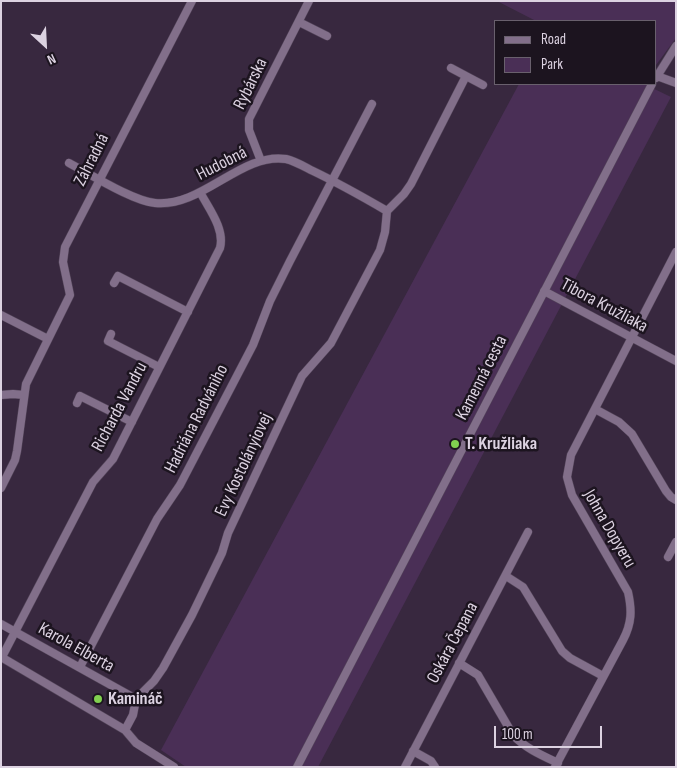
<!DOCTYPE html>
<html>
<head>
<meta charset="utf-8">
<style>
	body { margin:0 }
	#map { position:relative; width:677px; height:768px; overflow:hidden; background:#38283f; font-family:"Sofia Sans Condensed",sans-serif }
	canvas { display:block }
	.frame { position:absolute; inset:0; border:2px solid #dcd2e1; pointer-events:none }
	.legend { position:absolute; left:494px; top:20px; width:162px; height:65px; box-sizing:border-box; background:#1c141f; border:1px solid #69606d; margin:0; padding:6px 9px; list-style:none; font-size:15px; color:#dcd2e1 }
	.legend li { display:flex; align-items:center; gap:10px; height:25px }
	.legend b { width:25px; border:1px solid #69606d }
	.north { position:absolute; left:20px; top:20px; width:50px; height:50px; -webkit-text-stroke:4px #1c141f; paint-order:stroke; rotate:155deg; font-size:14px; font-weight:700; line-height:20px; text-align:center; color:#dcd2e1 }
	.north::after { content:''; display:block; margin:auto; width:18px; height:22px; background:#dcd2e1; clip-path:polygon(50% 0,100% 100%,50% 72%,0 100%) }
	.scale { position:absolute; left:494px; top:726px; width:108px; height:22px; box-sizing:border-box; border:2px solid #dcd2e1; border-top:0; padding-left:6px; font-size:15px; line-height:18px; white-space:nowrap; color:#dcd2e1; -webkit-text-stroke:4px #1c141f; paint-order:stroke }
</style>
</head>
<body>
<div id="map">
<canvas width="677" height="768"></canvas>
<div class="frame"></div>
<ul class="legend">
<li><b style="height:6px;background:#826f8a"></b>Road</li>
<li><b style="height:14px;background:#4a2f56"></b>Park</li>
</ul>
<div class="north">N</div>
<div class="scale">100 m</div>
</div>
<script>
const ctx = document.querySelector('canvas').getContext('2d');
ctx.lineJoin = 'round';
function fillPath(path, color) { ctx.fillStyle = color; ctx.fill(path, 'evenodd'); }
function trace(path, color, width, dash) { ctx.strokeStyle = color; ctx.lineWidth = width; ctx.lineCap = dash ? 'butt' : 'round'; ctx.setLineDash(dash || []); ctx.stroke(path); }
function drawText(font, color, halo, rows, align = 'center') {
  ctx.font = font + ' "Sofia Sans Condensed",sans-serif'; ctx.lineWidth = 5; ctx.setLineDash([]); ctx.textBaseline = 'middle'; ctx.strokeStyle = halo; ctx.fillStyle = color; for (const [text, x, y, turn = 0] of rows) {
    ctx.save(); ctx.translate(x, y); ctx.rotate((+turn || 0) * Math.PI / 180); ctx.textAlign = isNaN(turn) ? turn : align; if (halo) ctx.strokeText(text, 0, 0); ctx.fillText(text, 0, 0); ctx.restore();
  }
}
const green = new Path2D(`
	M497,1h179v37l-20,27v-44h-120z
	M519,84h125l27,13 -353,670h-132l-25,-17z`);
const minor = new Path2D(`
	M299,22l28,14
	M451,68l15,8
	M657,76l19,7
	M656,78l20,-32
	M261,161l-12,-31v-11l60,-118
	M69,163c21,11 64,38 86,40 47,5 86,-51 131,-44 9,2 19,8 27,12 25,12 50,26 74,40
	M387,211l17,-17 7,-10 55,-108 17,9
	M114,283l4,-7 70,36
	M544,291l132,70
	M1,315l47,24
	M111,334l-3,7 51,26
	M1,395l12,-1 11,1
	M77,403l3,-7 52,26
	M595,409l24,13 13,12 34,57 5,6 5,3
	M1,488l14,-28 2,-9 9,-67 44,-89 -7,-33 2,-15 127,-246
	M668,557l8,-15
	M506,576l17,11 39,64 8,7 33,18
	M1,624l135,75
	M1,657l124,73 11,13 38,24
	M2,657l91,-175 20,-23 107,-211c5,-19 -11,-39 -20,-56
	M459,663l19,12 35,60c12,13 28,20 45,28
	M80,667l77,-148 23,-34 73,-140 17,-44 20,-40 82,-157
	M125,730l8,-15 3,-16 18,-18 9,-13 29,-53 30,-62 6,-20 74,-157 29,-33 49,-93 5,-18 2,-21
	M413,751l18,10 4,6
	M297,767l355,-683
	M405,767l123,-235
	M555,767l68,-127c9,-17 9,-30 5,-48l-56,-97 -5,-18 4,-22 105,-203`);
const markers = [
	[455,444,5,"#81d050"],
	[98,699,5,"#81d050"]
];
const streetNames = [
	["Rybárska",251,84,-64],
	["Záhradná",92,160,-63],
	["Hudobná",222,164,-27],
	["Tibora Kružliaka",604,306,28],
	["Kamenná cesta",482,378,-63],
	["Richarda Vandru",120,407,-62],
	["Hadriána Radvániho",197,419,-63],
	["Evy Kostolányiovej",244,465,-65],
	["Johna Dopyeru",609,529,60],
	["Oskára Čepana",453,643,-62],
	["Karola Elberta",76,648,29]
];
const poiNames = [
	["T. Kružliaka",465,444],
	["Kamináč",108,699]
];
fillPath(green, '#4a2f56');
trace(minor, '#54465a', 9);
trace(minor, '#826f8a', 8);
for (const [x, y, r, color] of markers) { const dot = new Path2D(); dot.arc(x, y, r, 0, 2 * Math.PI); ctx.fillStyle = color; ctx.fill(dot); trace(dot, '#1c141f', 2); }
drawText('18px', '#dcd2e1', '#1c141f', streetNames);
drawText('bold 18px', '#dcd2e1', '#1c141f', poiNames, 'left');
</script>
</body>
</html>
